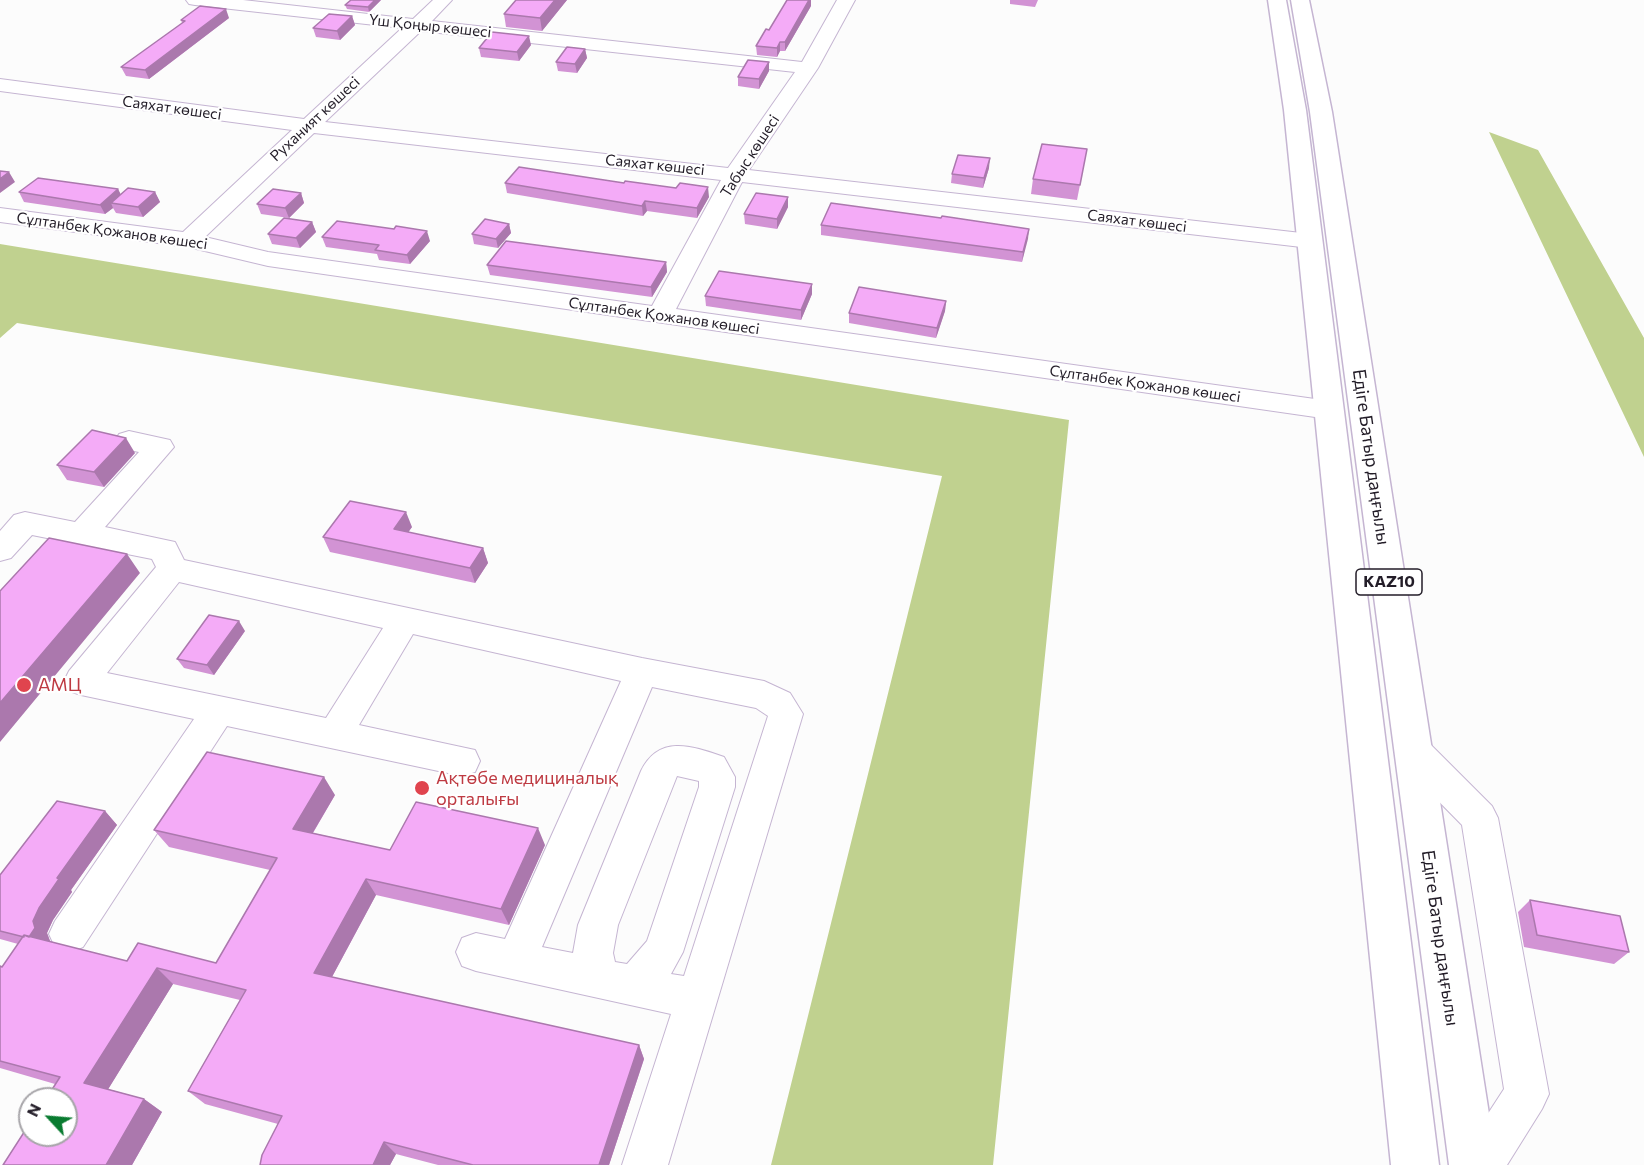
<!DOCTYPE html>
<html>
<head>
<meta charset="utf-8">
<style>
	body { margin:0 }
	#map { position:relative; width:1644px; height:1165px; overflow:hidden; background:#fcfcfc; font-family:Commissioner,sans-serif }
	canvas { display:block }
	.north { position:absolute; left:18px; top:1087px; width:60px; height:60px; box-sizing:border-box; background:#fff; border:2px solid #a7a5a9; border-radius:50%; rotate:296deg; font-size:16px; font-weight:700; line-height:24px; text-align:center; color:#231d28 }
	.north::after { content:''; display:block; margin:auto; width:21px; height:27px; background:#097b30; clip-path:polygon(50% 0,100% 100%,50% 72%,0 100%) }
</style>
</head>
<body>
<div id="map">
<canvas width="1644" height="1165"></canvas>
<div class="north">N</div>
</div>
<script>
const ctx = document.querySelector('canvas').getContext('2d');
ctx.lineJoin = 'round';
function fillPath(path, color) { ctx.fillStyle = color; ctx.fill(path, 'evenodd'); }
function trace(path, color, width, dash) { ctx.strokeStyle = color; ctx.lineWidth = width; ctx.lineCap = dash ? 'butt' : 'round'; ctx.setLineDash(dash || []); ctx.stroke(path); }
function drawText(font, color, halo, rows, align = 'center') {
  ctx.font = font + ' Commissioner,sans-serif'; ctx.lineWidth = 4.5; ctx.setLineDash([]); ctx.textBaseline = 'middle'; ctx.strokeStyle = halo; ctx.fillStyle = color; for (const [text, x, y, turn = 0] of rows) {
    ctx.save(); ctx.translate(x, y); ctx.rotate((+turn || 0) * Math.PI / 180); ctx.textAlign = isNaN(turn) ? turn : align; if (halo) ctx.strokeText(text, 0, 0); ctx.fillText(text, 0, 0); ctx.restore();
  }
}
const green = new Path2D(`
	M1489,132l49,18 106,188v119z
	M0,244l1069,176 -76,745h-222l171,-689 -925,-153 -17,15z`);
const minor = new Path2D(`
	M186,0h57l170,19 20,-19h19l-20,21 370,41 35,-62h18l-37,68 -69,102 561,64 8,2 4,5 -4,5 -8,2 -568,-66 -66,127 653,92 10,3 4,6 -4,6 -10,3 -1061,-153 -80,-19 -188,-25v-14l183,24 109,-102 -292,-39v-12l304,40 98,-91 -207,-23 -6,-1zM421,31l374,41 -67,96 -403,-46zM314,133l407,47 -69,126 -384,-54 -63,-15z
	M129,431l41,9 4,7 -69,80 70,15 9,18 458,98 122,23 26,12 13,21 -135,451h-46l49,-151 -195,-43 -14,-5 -6,-14 6,-14 14,-5 29,6 116,-258 -208,-47 -54,91 116,25 5,11 -5,11 -13,4 -235,-50 -144,221 -14,6 -14,-6 -6,-13 6,-13 139,-202 -113,-24 -12,-4 -5,-10 5,-10 87,-104 -4,-8 -120,-24 -21,23 -11,3v-30l14,-16 11,-3 50,10 64,-70 -20,-4 -4,-7 4,-7zM179,582l204,46 -57,90 -219,-45zM652,687l104,21 12,8 -84,260 -13,-2 12,-22 52,-165v-10l-11,-20c-32,-11 -65,-23 -83,14l-63,154 -5,28 -31,-6zM677,776l22,5v6l-52,154 -20,23 -12,-2 -2,-9 5,-28z
	M1413,736l13,4 66,66 6,12 51,276 -7,15 -35,56h-49l7,-16 39,-60 -42,-264 -62,-63 -5,-11 5,-11z`);
const major = new Path2D(`
	M1268,0h18l20,110 133,1055h-48l-107,-1055z
	M1291,0h18l23,112 165,1053h-48l-139,-1053z`);
const wall = new Path2D(`
	M351,0h30l-12,12 -22,-3 -2,-4z
	M516,0h51l-25,31 -36,-4 -2,-13z
	M1010,0h28l-3,7 -25,-3z
	M811,6l-26,45h-5l-3,6 -20,-2 -1,-9 13,-16z
	M352,16l3,9 -15,15 -24,-3 -3,-9z
	M229,18l-80,61 -23,-3 -5,-9 61,-44 -1,-3z
	M531,45l-12,16 -38,-4 -2,-9z
	M585,49l2,9 -10,15 -19,-2 -2,-9z
	M769,71l-10,18 -21,-3v-9z
	M1087,149l-10,51 -46,-6 2,-15z
	M989,168l-6,20 -32,-5 1,-9z
	M505,183l204,14 -12,21 -50,-7 -4,5 -136,-23z
	M118,189l3,6 34,-3 5,10 -17,15 -27,-4 -3,-5 -8,6 -81,-12 -5,-10z
	M301,193l3,10 -15,15 -28,-4 -4,-10z
	M788,197v10l-11,22 -32,-5 -1,-10z
	M941,218l88,11 -7,33 -201,-27v-10z
	M312,222l4,10 -16,16 -28,-4 -4,-10z
	M509,224l2,9 -13,15 -24,-4 -2,-10z
	M394,229l36,12 -20,23 -31,-4 -2,-6 -51,-7 -4,-10z
	M666,262l1,10 -15,25 -162,-22 -3,-10z
	M812,294l-11,26 -95,-14 -1,-10z
	M946,301l-1,10 -9,27 -87,-15v-10z
	M135,453l-31,34 -37,-7 -10,-15z
	M412,527l-4,5 75,16 5,15 -13,20 -145,-31 -7,-15z
	M245,631l-31,44 -30,-7 -7,-9z
	M335,795l-22,38 77,17 155,-5 -36,80 -133,-30 -44,82 307,68 5,14 -35,106h-171l-42,-11 -6,11h-130l18,-41 -73,-20 -17,-13 52,-91 -67,-16 -65,105 36,10 18,13 -30,53h-129l52,-81 -55,-16v-102l2,1 16,-23 -18,-5v-64l105,-64 12,14 -46,65 1,2 -19,28 -6,13 3,8 -1,1 78,19 89,2 54,-93 -101,-23 -15,-17z
	M1530,900l99,52 -15,12 -90,-17 -6,-35z`);
const shadedWall = new Path2D(`
	M375,0h6l-12,12 -1,-5z
	M555,0h12l-25,31 -2,-13z
	M809,0h2v6l-26,45v-9z
	M226,9l3,9 -80,61 -4,-9z
	M352,16l3,9 -15,15 -3,-9z
	M529,36l2,9 -12,16 -2,-9z
	M780,42v9l-3,6v-9z
	M585,49l2,9 -10,15 -2,-9z
	M769,62v9l-10,18v-10z
	M990,158l-1,10 -6,20 1,-10z
	M9,172l6,10 -15,11v-14z
	M708,187l1,10 -12,21v-10z
	M118,189l5,10 -12,4 2,5 -8,6 -5,-9z
	M155,192l5,10 -17,15 -5,-10z
	M301,193l3,10 -15,15 -4,-10z
	M788,197v10l-11,22v-10z
	M645,201l2,10 -4,5 -1,-10z
	M312,222l4,10 -16,16 -4,-10z
	M509,224l2,9 -13,15 -2,-9z
	M1029,229l-1,10 -6,23 1,-10z
	M427,231l3,10 -20,23 -3,-9z
	M666,262l1,10 -15,25 -1,-10z
	M812,284v10l-11,26v-10z
	M946,301l-1,10 -9,27 1,-10z
	M126,438l9,15 -31,34 -10,-15z
	M406,512l6,15 -12,17 -6,-15z
	M483,548l5,15 -13,20 -5,-15z
	M127,554l13,19 -140,169v-39z
	M239,621l6,10 -31,44 -7,-10z
	M324,777l11,18 -30,51 -12,-17z
	M105,811l12,14 -46,65 1,2 -19,28 -6,13 3,8 -7,9 -14,-12 4,-17 6,-13 18,-30z
	M538,828l7,17 -36,80 -8,-16z
	M366,879l10,16 -50,93 -12,-15z
	M157,968l16,16 -69,112 -20,-13z
	M639,1045l5,14 -35,106h-10z
	M144,1099l18,13 -30,53h-26z
	M384,1142l12,12 -6,11h-17z`);
const building = new Path2D(`
	M351,0h24l-7,7 -23,-2z
	M516,0h39l-15,18 -36,-4z
	M787,0h22l-24,42h-5l-3,6 -21,-2 10,-17 3,1z
	M200,6l26,3 -81,61 -24,-3 64,-46 -4,-1z
	M329,14l23,2 -15,15 -24,-3z
	M492,32l37,4 -12,16 -38,-4z
	M567,47l18,2 -10,15 -19,-2z
	M748,60l21,2 -10,17 -21,-2z
	M1042,144l45,5 -7,36 -47,-6z
	M958,155l32,3 -6,20 -32,-4z
	M519,167l105,16 1,-2 51,7 4,-5 28,4 -11,21 -52,-7 -3,5 -137,-23z
	M0,171l9,1 -9,7z
	M38,178l80,11 -18,16 -81,-13z
	M128,188l27,4 -17,15 -27,-4z
	M273,189l28,4 -16,15 -28,-4z
	M756,193l32,4 -11,22 -33,-5z
	M831,203l110,15 1,-2 87,13 -6,23 -202,-27z
	M284,218l28,4 -16,16 -28,-4z
	M485,219l24,5 -13,15 -24,-5z
	M337,221l57,8 2,-3 31,5 -20,24 -32,-5 4,-5 -57,-8z
	M506,241l160,21 -15,25 -164,-22z
	M719,271l93,13 -11,26 -96,-14z
	M859,287l87,14 -9,27 -88,-15z
	M92,430l34,8 -32,34 -37,-7z
	M350,501l56,11 -12,17 89,19 -13,20 -147,-31z
	M49,538l78,16 -127,149v-112z
	M209,615l30,6 -32,44 -30,-6z
	M207,752l117,25 -31,52 97,21 26,-48 122,26 -37,81 -135,-30 -52,94 325,72 -40,120h-126l-89,-23 -11,23h-113l2,-10 20,-39 -94,-25 58,-101 -89,-22 -73,115 60,16 -38,66h-103l27,-42v12h36v-36h-20l14,-22 -60,-16v-95l2,1 22,-32 103,26 11,-18 78,20 61,-105 -123,-28z
	M57,801l48,10 -48,67 2,1 -20,29 -6,13 2,7 -6,9 -5,-2v2l-24,-6v-56z
	M1530,900l90,16 9,36 -92,-17z`);
const markers = [
	[24,685,8,"#e0444e"],
	[422,788,8,"#e0444e"]
];
const farStreetnames = [
	["Үш Қоңыр көшесі",430,26,6],
	["Саяхат көшесі",172,108,8],
	["Руханият көшесі",315,119,-43],
	["Табыс көшесі",750,156,-57],
	["Саяхат көшесі",655,165,6],
	["Саяхат көшесі",1137,221,7],
	["Сұлтанбек Қожанов көшесі",112,231,8],
	["Сұлтанбек Қожанов көшесі",664,316,8],
	["Сұлтанбек Қожанов көшесі",1145,384,8]
];
const shields = [
	[1389,582,66]
];
const shieldNames = [
	["KAZ10",1389,582]
];
const streetNames = [
	["Едіге Батыр даңғылы",1371,457,82],
	["Едіге Батыр даңғылы",1440,938,82]
];
const healthNames = [
	["АМЦ",38,685],
	["Ақтөбе медициналық",436,778],
	["орталығы",436,799]
];
fillPath(green, '#c0d18f');
trace(minor, '#c5b5d2', 2);
trace(major, '#c5b5d2', 3);
fillPath(minor, '#fff');
fillPath(major, '#fff');
fillPath(wall, '#d293d4');
fillPath(shadedWall, '#ab78ad');
fillPath(building, '#f4abf7');
trace(building, '#ab78ad', 1.5);
for (const [x, y, r, color] of markers) { const dot = new Path2D(); dot.arc(x, y, r, 0, 2 * Math.PI); ctx.fillStyle = color; ctx.fill(dot); trace(dot, '#fff', 2); }
drawText('15px', '#231d28', '#fff', farStreetnames);
for (const [x, y, w] of shields) { const box = new Path2D(); box.roundRect(x - w / 2, y - 13, w, 26, 4.5); ctx.fillStyle = '#fff'; ctx.fill(box); trace(box, '#231d28', 1.5); }
drawText('bold 16px', '#231d28', null, shieldNames);
drawText('18px', '#231d28', '#fff', streetNames);
drawText('18px', '#be3a42', '#fff', healthNames, 'left');
</script>
</body>
</html>
